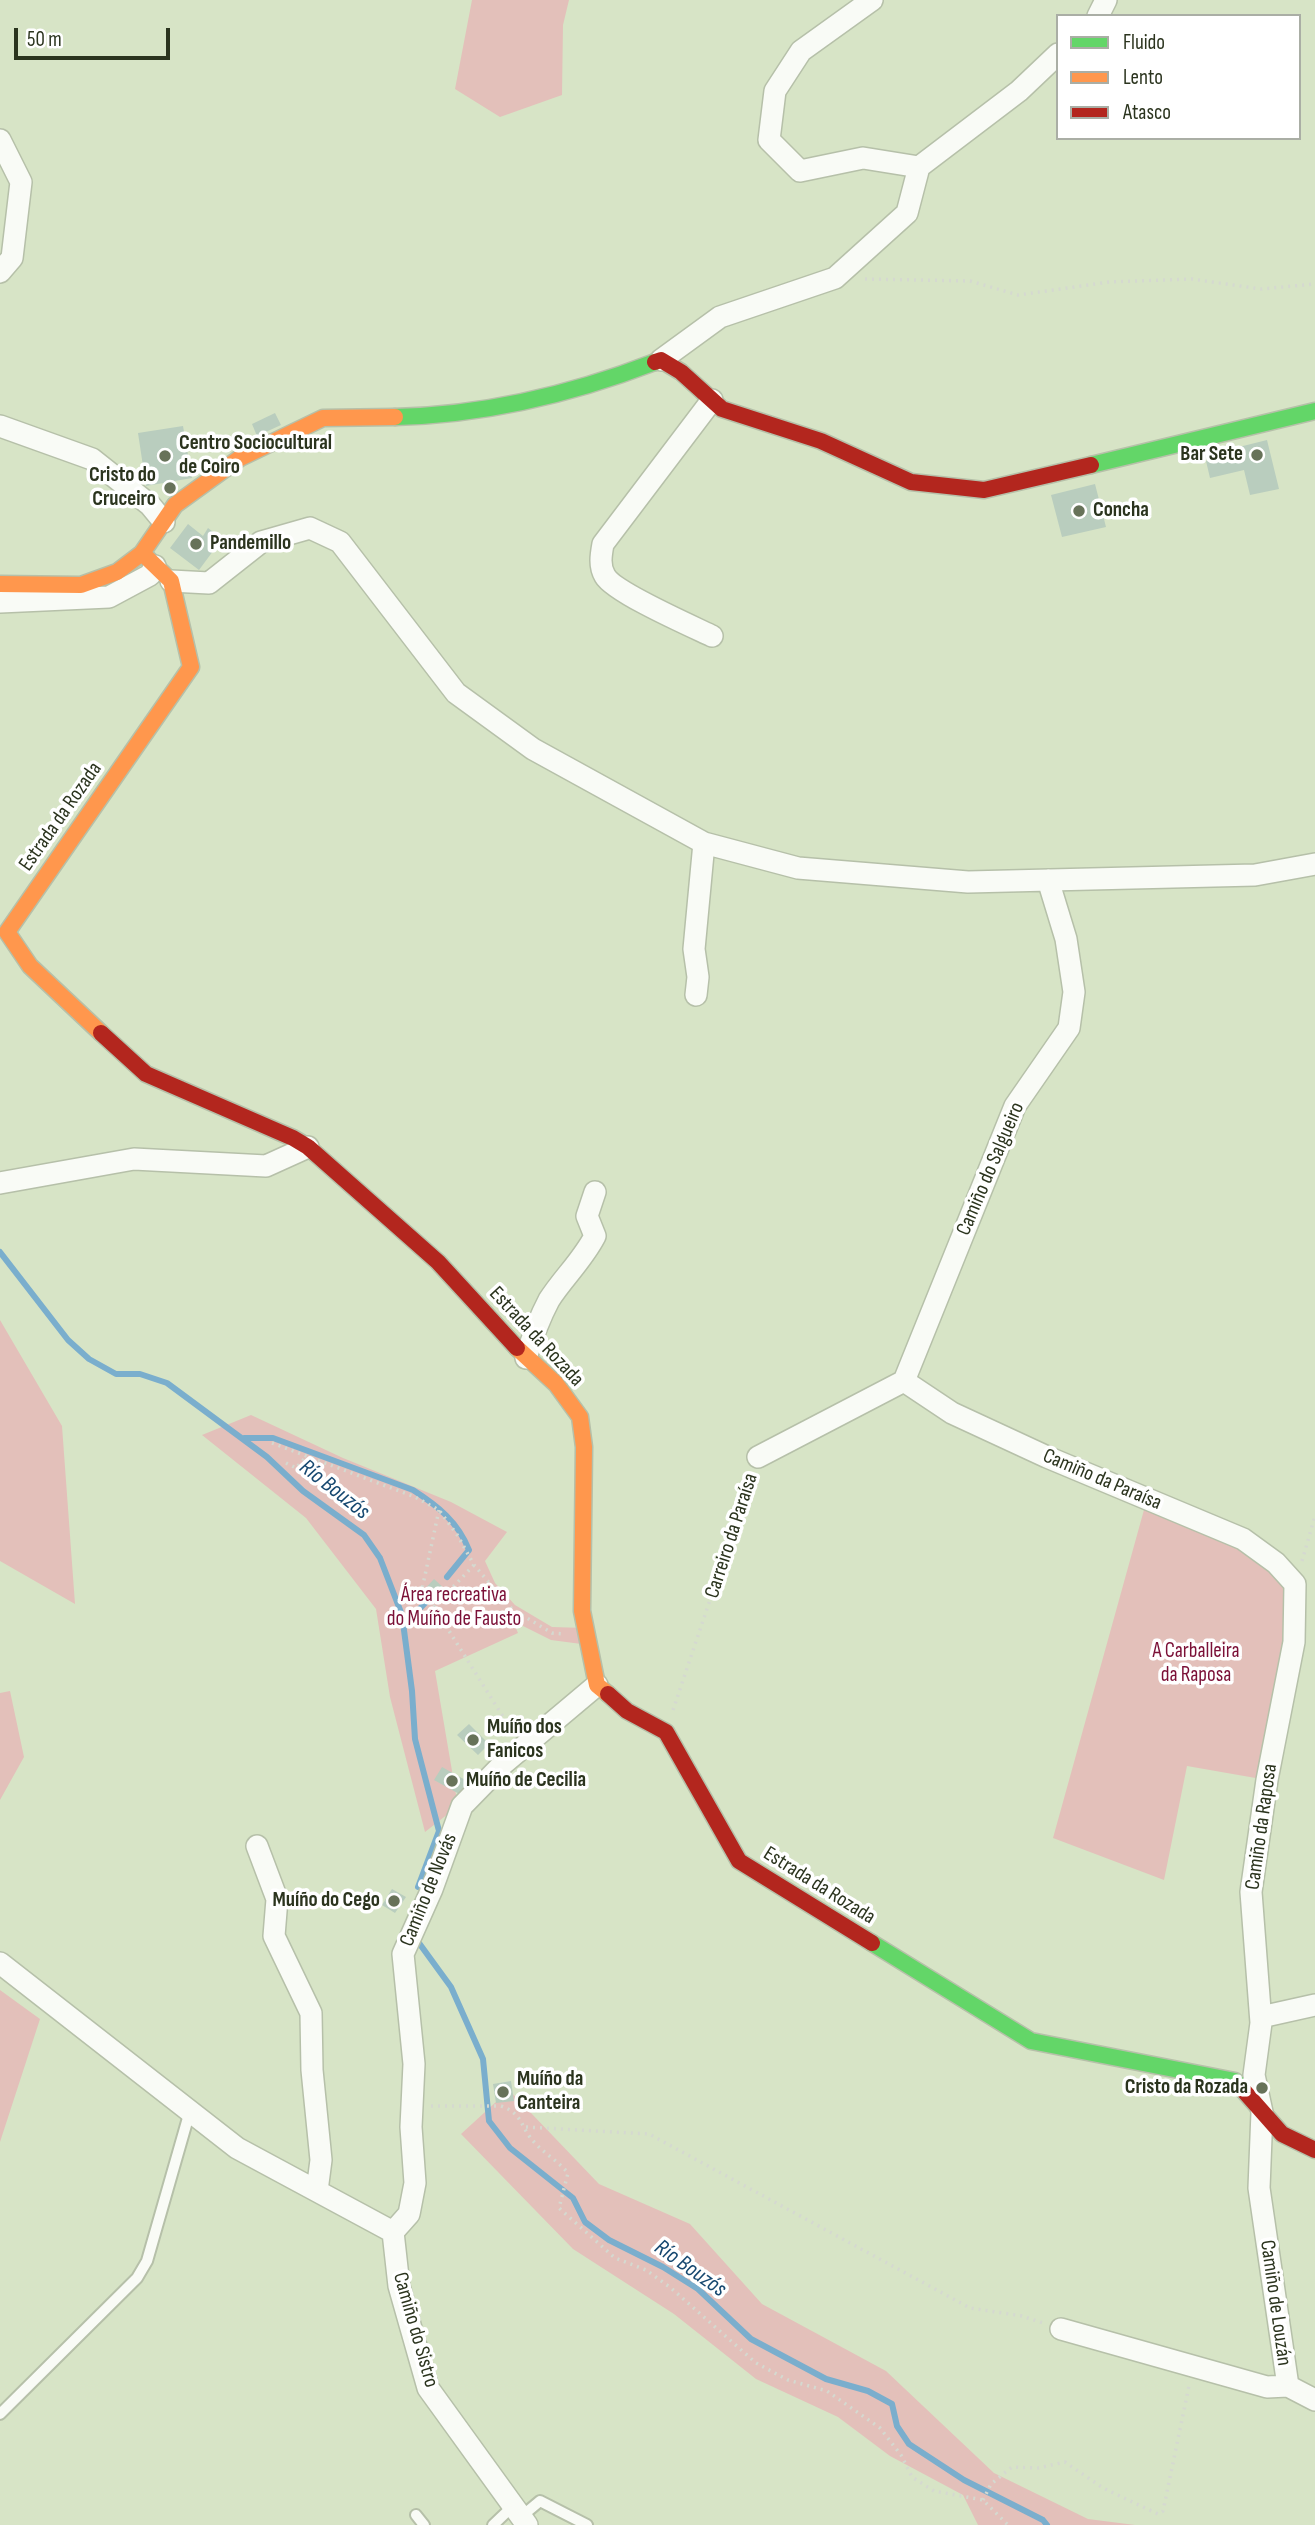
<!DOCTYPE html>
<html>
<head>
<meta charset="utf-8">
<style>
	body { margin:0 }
	#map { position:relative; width:1315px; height:2525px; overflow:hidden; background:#d7e4c6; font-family:"Sofia Sans Condensed",sans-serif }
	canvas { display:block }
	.legend { position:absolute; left:1056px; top:14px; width:245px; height:126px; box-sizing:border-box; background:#fff; border:2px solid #aaaea5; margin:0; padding:9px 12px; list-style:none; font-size:21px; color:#2b341e }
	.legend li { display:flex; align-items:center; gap:14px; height:35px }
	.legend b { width:35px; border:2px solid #aaaea5 }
	.scale { position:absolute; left:14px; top:28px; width:156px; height:32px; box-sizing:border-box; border:4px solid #2b341e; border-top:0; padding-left:9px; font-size:21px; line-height:24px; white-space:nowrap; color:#2b341e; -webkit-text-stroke:5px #fff; paint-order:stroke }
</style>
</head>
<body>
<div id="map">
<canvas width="1315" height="2525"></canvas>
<ul class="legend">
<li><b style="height:9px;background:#63d668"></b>Fluido</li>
<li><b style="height:9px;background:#ff974d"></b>Lento</li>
<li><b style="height:9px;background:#b3261e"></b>Atasco</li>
</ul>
<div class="scale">50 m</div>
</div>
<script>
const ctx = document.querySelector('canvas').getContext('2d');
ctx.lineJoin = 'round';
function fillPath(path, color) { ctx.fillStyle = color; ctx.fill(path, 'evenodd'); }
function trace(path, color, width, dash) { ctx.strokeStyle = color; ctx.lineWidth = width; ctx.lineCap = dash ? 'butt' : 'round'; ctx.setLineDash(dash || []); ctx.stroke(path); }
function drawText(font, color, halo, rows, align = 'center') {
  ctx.font = font + ' "Sofia Sans Condensed",sans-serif'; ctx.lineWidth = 7; ctx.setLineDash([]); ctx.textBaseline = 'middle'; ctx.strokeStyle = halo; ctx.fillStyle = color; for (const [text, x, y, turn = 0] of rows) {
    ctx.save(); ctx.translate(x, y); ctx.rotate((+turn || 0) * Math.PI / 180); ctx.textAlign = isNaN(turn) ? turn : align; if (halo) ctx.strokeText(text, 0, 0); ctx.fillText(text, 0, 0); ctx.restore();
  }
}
const green = new Path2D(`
	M472,0h97l-6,25 -1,70 -62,22 -45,-28z
	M0,1320l62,106 13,178 -75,-43z
	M251,1415l92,43 108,44 56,30 -22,29 10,22 20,22 37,22 33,1 4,17 -38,-5 -38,-19 5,12 -83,38 23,135 -33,26 -35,-135 -14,-88 -70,-91 -104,-83z
	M1147,1499l96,40 52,45 -28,196 -80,-14 -23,114 -111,-42z
	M10,1691l14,66 -24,43v-107z
	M0,1990l40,29 -40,123z
	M509,2090l90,94 91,40 72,80 124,67 108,102 94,46 47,6h-157l-15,-30 -73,-39 -52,-39 -82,-38 -82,-65 -101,-65 -112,-115z`);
const stream = new Path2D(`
	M0,1252l68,88 21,19 27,15h24l27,9 100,74 36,34 61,44 16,23 22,57 10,76 3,48 24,92 -21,56
	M244,1438h29l140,52c25,16 45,32 56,60l-22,27
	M403,1626l26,-27
	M419,1943l32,44 32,72 6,62 21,27 63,50 12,24 24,18 54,27 35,22 53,50 75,40 42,12 24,13 5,22 12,18 55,36 79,40 4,5`);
const building = new Path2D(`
	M275,413l6,12 -24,11 -5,-12z
	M183,426l9,52 -46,8 -8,-53z
	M1267,440l12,49 -29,6 -6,-25 -34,8 -4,-17 34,-8 -1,-6z
	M1095,484l11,43 -44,10 -11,-42z
	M188,524l15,12 5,-8 14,11 -23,31 -29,-22z
	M434,1579l12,11 -12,12 -11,-11z
	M469,1724l20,20 -11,11 -21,-20z
	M442,1767l27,15 -8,13 -27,-15z
	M392,1889l14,8 -11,16 -13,-8z
	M511,2081l3,20 -18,2 -3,-19z`);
const path = new Path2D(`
	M865,279l105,2 48,14 91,-13 83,-3 69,10 54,-5
	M272,1443l143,54 24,13 19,26 16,29 38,44 40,24 12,1
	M286,1463l10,5 10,-11
	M439,1510l-18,84 13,13 78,124
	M1302,1561l13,-45
	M434,1607l40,-42
	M673,1710l79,-235
	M431,2106h70c23,8 19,22 34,37 10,11 23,18 33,30l-9,35 56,50 31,12 25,18 85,75 32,17 39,11 53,37 21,27 11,22 22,14 49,9 25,25
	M526,2127l123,7 321,174 52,8 21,7
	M983,2500l8,-16 21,-17 26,1 27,-6 38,26 55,26 5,-3 26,-125`);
const lane = new Path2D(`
	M0,2414l137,-136 10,-17 43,-150
	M416,2515l8,10
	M522,2516l18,-15 47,24
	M493,2525l21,-20`);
const street = new Path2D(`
	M872,0l-71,51 -26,40 -6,49 31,31 63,-13 56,9
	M1098,16l8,-16
	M0,140l21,42 -9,76 -12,14
	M661,360l59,-43 115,-39 72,-65 12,-46 100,-76 39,-37
	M0,426l92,33 58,46 14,17
	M171,581l38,2 52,-41 49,-14 30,14 116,151 77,56 171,94 94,25 170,14 287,-7 60,-11
	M0,602l109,-5 41,-22 5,-9
	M712,636c-21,-10 -98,-44 -107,-60 -6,-10 -4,-21 -2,-32l109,-144
	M696,995l2,-18 -4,-28 10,-106
	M0,1183l134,-24 132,7 42,-19
	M526,1358c6,-20 13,-39 23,-58 14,-22 33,-39 46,-64l-8,-20 8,-24
	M904,1381l48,32 95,44 196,82 33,24 19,21 -1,58 -27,138 -16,112 10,131 -7,52 8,37 -3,76 29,198 -21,1 -206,-58
	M904,1381l111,-275 54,-78 5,-36 -8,-53 -18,-59
	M758,1457l146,-76
	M257,1846l20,53 -3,37 37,77 1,57 9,90 -4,31
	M0,1963l237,185 156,84
	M1261,2017l54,-12
	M393,2232l16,-18 6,-31 -4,-56 3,-63 -11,-110 29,-65 30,-83 41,-42 94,-79
	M393,2232l6,54 29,102 99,137
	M1288,2386l27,14`);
const fast = new Path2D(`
	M395,417c89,-2 177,-23 260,-55
	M1091,465l224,-54
	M872,1943l159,98 204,40 9,10`);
const slow = new Path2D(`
	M0,584l81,1 36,-13 25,-19 33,-48 65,-47 83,-40 72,-1
	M101,1033l-71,-67 -23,-34 184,-265 -20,-86 -29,-28
	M517,1348l39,36 24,33 4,30 -2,164 15,74 11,9`);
const jam = new Path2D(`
	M655,362l6,-2 20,12 41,37 99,32 90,41 73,8 107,-25
	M101,1033l45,41 147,64 15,9 130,115 79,86
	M608,1694l19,17 39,21 73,129 133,82
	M1244,2091l38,43 33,16`);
const markers = [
	[1257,455,7,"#677259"],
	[165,456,7,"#677259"],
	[170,488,7,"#677259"],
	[1079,511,7,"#677259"],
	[196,544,7,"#677259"],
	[473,1740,7,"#677259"],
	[452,1781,7,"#677259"],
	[394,1901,7,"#677259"],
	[1262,2088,7,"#677259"],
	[503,2092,7,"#677259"]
];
const poiNames = [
	["Centro Sociocultural",179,444],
	["de Coiro",179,468],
	["Bar Sete",1243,455,"right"],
	["Cristo do",156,476,"right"],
	["Cruceiro",156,500,"right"],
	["Concha",1093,511],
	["Pandemillo",210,544],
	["Muíño dos",487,1728],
	["Fanicos",487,1752],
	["Muíño de Cecilia",466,1781],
	["Muíño do Cego",380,1901,"right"],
	["Muíño da",517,2080],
	["Canteira",517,2104],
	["Cristo da Rozada",1248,2088,"right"]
];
const streetNames = [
	["Estrada da Rozada",61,817,-55],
	["Camiño do Salgueiro",991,1169,-67],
	["Estrada da Rozada",536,1337,47],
	["Camiño da Paraísa",1102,1480,23],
	["Carreiro da Paraísa",732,1536,-72],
	["Camiño da Raposa",1262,1827,-82],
	["Estrada da Rozada",819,1886,32],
	["Camiño de Novás",429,1890,-68],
	["Camiño de Louzán",1275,2303,82],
	["Camiño do Sistro",415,2330,74]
];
const parkNames = [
	["Área recreativa",454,1596],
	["do Muíño de Fausto",454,1620],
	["A Carballeira",1196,1652],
	["da Raposa",1196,1676]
];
const waterNames = [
	["Río Bouzós",334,1490,38],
	["Río Bouzós",690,2269,35]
];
fillPath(green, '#e3c0ba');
trace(stream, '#7aaecd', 6);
fillPath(building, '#b9cdbe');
trace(lane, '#b6c0a9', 14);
trace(street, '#b6c0a9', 24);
trace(fast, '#b6c0a9', 19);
trace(slow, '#b6c0a9', 19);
trace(jam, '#b6c0a9', 19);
trace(path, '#d5d9d0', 3.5, [2, 5]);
trace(lane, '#f9fbf6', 10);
trace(street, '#f9fbf6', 21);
trace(fast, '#63d668', 16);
trace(slow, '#ff974d', 16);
trace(jam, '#b3261e', 16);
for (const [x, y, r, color] of markers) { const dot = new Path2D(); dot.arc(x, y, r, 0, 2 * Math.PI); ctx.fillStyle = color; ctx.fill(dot); trace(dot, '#fff', 2.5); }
drawText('bold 21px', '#2b341e', '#fff', poiNames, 'left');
drawText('21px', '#2b341e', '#fff', streetNames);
drawText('21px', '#7b1037', '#fff', parkNames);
drawText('italic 23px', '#164870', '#fff', waterNames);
</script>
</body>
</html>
